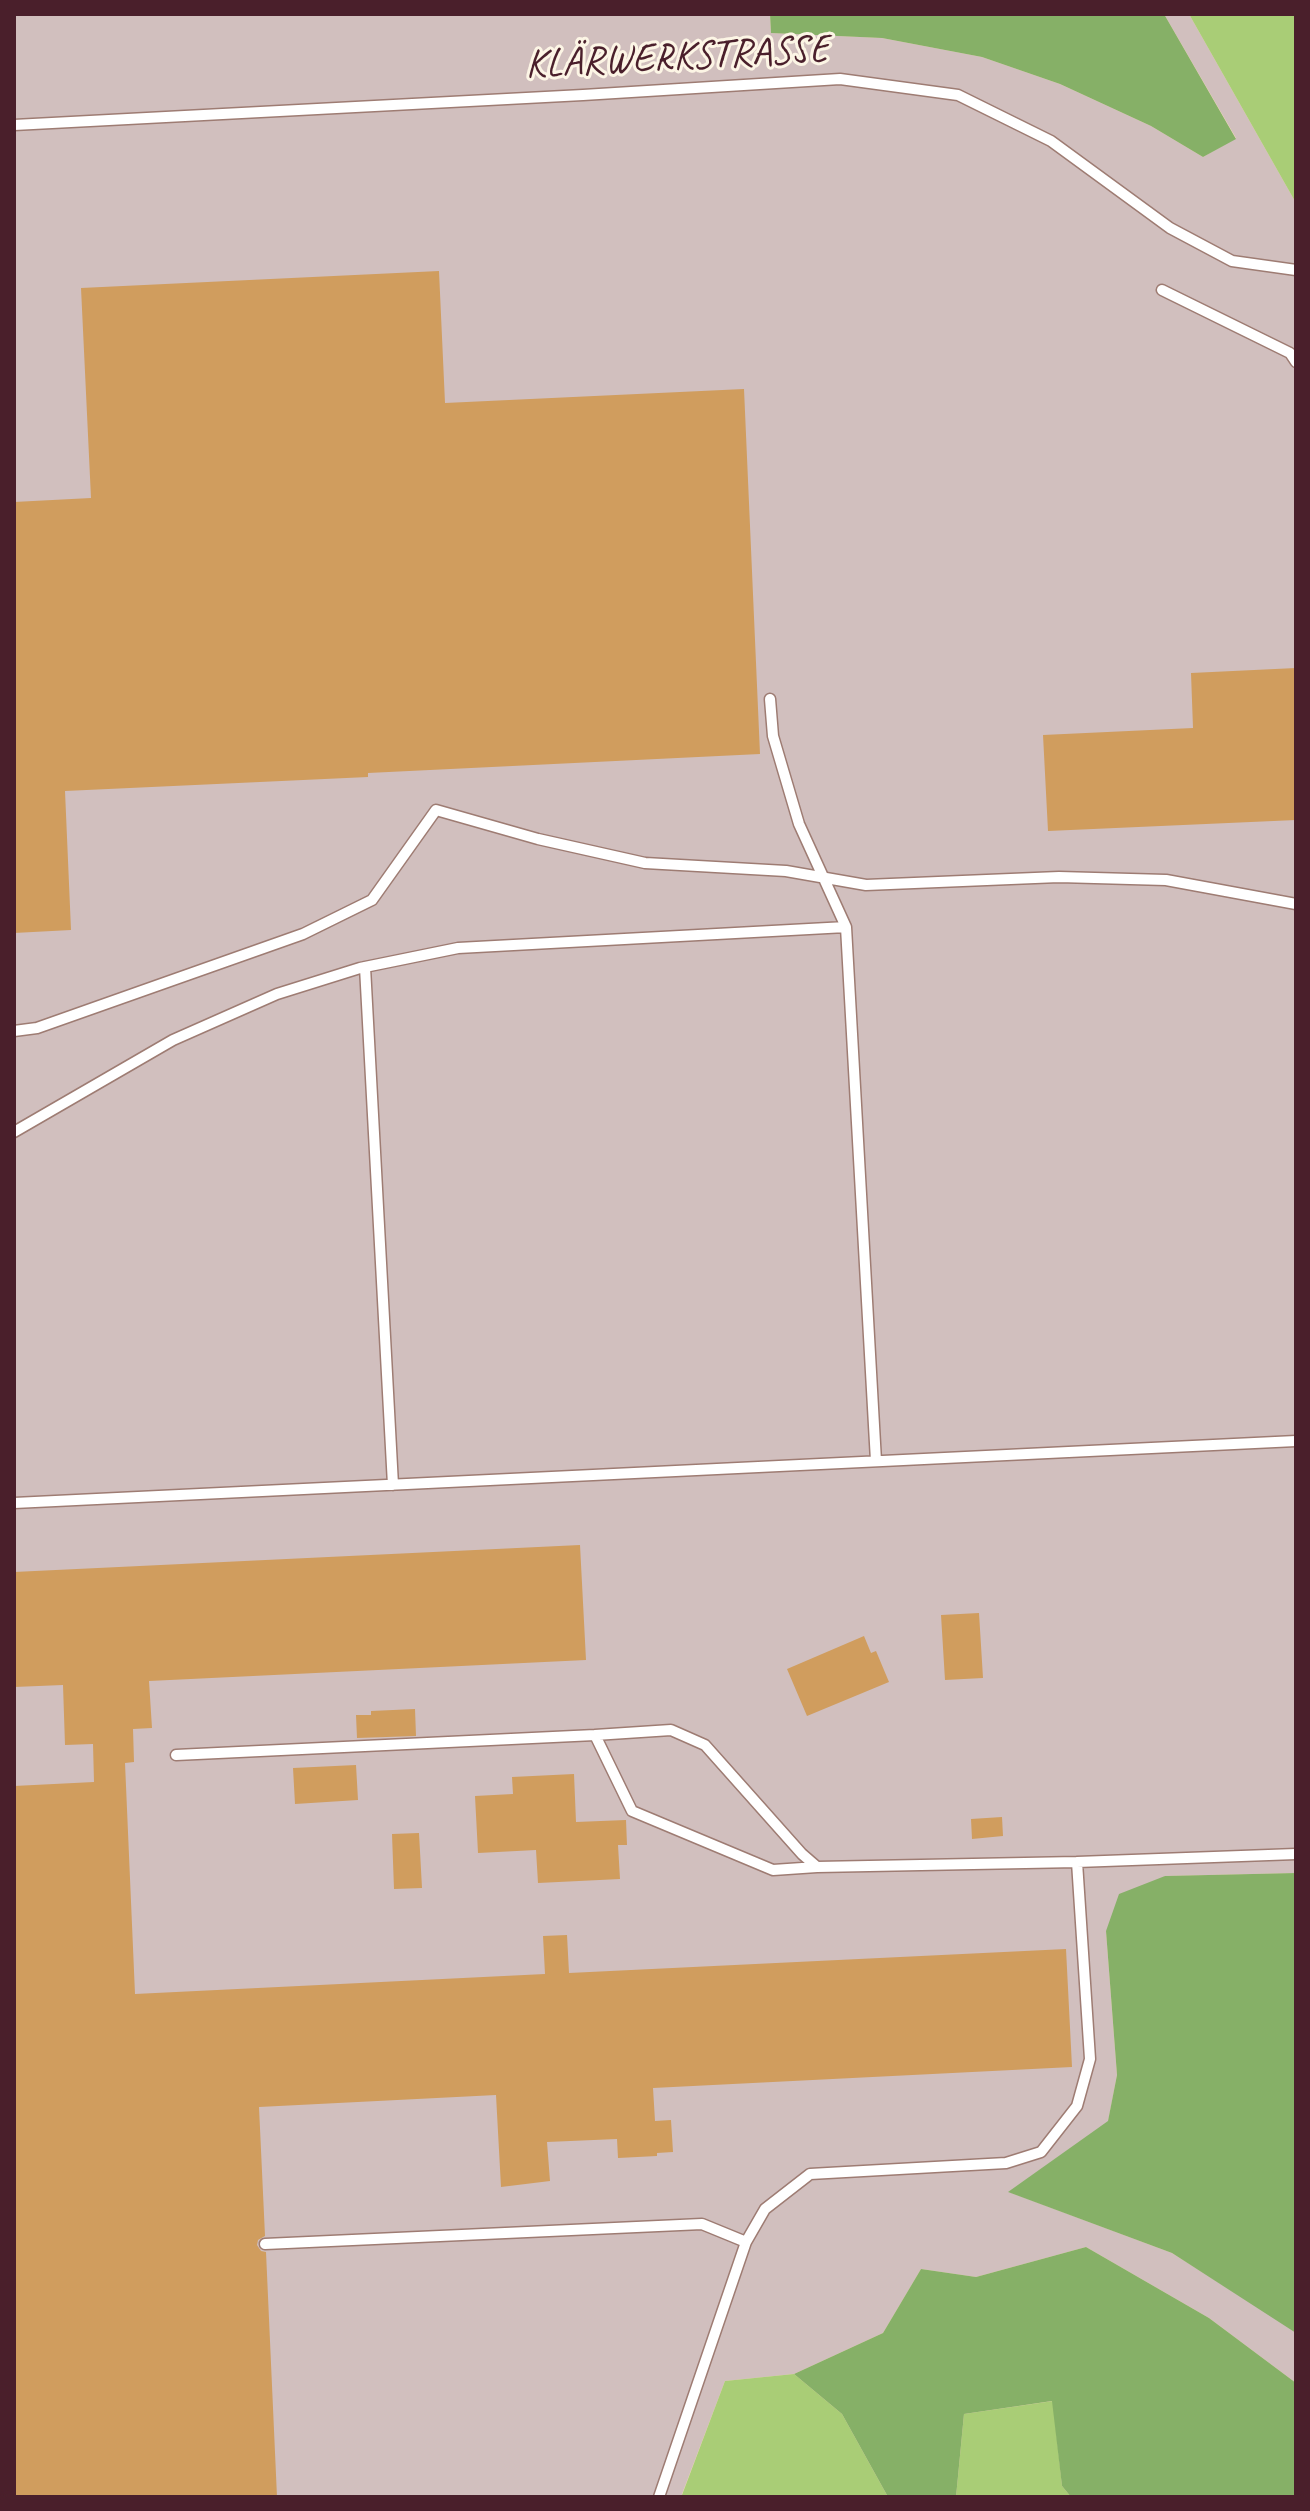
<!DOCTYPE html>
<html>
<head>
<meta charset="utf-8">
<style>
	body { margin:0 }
	#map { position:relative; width:1310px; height:2511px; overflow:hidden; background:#f2dabb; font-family:Caveat,sans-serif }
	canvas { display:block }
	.frame { position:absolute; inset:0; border:16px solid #4a1f2b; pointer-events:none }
</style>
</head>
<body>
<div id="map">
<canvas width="1310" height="2511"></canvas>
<div class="frame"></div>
</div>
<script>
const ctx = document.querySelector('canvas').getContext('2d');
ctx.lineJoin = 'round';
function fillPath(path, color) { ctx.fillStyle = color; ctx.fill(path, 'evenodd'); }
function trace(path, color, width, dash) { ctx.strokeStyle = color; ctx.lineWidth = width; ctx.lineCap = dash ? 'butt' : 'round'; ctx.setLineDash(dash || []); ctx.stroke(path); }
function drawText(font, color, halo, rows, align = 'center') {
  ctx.font = font + ' Caveat,sans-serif'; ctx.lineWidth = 6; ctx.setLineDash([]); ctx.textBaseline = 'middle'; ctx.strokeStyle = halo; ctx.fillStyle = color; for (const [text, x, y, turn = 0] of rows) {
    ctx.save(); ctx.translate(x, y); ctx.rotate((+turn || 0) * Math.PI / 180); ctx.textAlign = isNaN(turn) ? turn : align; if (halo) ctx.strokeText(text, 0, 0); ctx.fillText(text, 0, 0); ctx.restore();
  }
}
const industrial = new Path2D(`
	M14,14h756l1,19 111,5 100,19 78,27 91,42 52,31 33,-19 -72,-124h25l107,189v1670l-131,3 -59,55 11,144 -9,47 -99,70 163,61 120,76 4,4v50l-87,-65 -123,-71 -110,30 -55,-8 -38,64 -89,41 -69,7 -43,113 1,3h-669z`);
const green = new Path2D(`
	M1189,14h107v189z
	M794,2374l48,40 46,83h-205l-1,-2 43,-114z
	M1053,2401l9,85 9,11h-115l8,-83z`);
const forest = new Path2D(`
	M770,14h394l72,125 -33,18 -52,-31 -91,-42 -78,-27 -100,-19 -111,-5z
	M1296,1873v460l-124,-80 -164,-61 100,-71 9,-46 -11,-144 13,-37 46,-18z
	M1086,2247l123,71 87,65v114h-225l-9,-11 -10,-85 -88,13 -8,83h-68l-46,-83 -48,-40 89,-41 38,-64 55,8z`);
const building = new Path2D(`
	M439,271l6,132 299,-14 16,365 -392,19v4l-303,14 6,139 -57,3v-431l77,-4 -10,-210z
	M1296,668v152l-248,11 -5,-96 150,-7 -2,-55z
	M580,1545l6,115 -437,21 3,47 -19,1 1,33 -9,1 10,231 410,-20 -2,-38 24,-1 2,38 497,-24 6,118 -419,21 2,33 16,-1 2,32 -16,1v3l-39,2 -1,-19 -70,3 3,39 -49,6 -5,-92 -237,12 6,129 -7,4 -1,5 4,6 5,1 11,245h-263v-711l80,-4 -1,-38 -28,1 -2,-60 -49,2v-115z
	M979,1613l4,65 -38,2 -4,-65z
	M864,1636l7,17 5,-2 13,31 -82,34 -20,-47z
	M415,1709l1,27 -59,2 -1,-23h15v-4z
	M356,1765l2,35 -63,4 -2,-36z
	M574,1774l2,48 50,-2 1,25h-9l2,34 -82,4 -2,-33 -58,3 -3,-57 38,-2 -1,-17z
	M1002,1817l1,19 -31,3 -1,-20z
	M419,1833l3,55 -28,1 -2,-55z`);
const service = new Path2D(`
	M14,125l569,-30 257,-16 118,16 93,46 119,87 62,33 64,9
	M1162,290l128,63 6,9
	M770,699l3,37 26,88 47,103 30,534
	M365,967l28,518
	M14,1031l23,-3 266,-94 69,-34 64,-90 102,29 107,24 141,8 80,14 193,-8 107,3 130,24
	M14,1132l159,-92 104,-46 83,-26 98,-20 388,-21
	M14,1503l1282,-62
	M595,1735l76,-5 34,15 97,109 15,13
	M176,1755l419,-20 37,76 141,59 44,-3 260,-5 219,-8
	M746,2242l19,-33 45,-35 196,-11 35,-11 36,-46 13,-47 -13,-197
	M265,2244l437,-20 44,18 -87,255`);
const streetNames = [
	["KLÄRWERKSTRASSE",677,58,-3]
];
fillPath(industrial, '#d1bfbe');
fillPath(green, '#a9cd76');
fillPath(forest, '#86b067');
fillPath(building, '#d09d5e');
trace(service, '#9e7c73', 13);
trace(service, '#fff', 10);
drawText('40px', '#4a1f2b', '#fcf5e5', streetNames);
</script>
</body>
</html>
